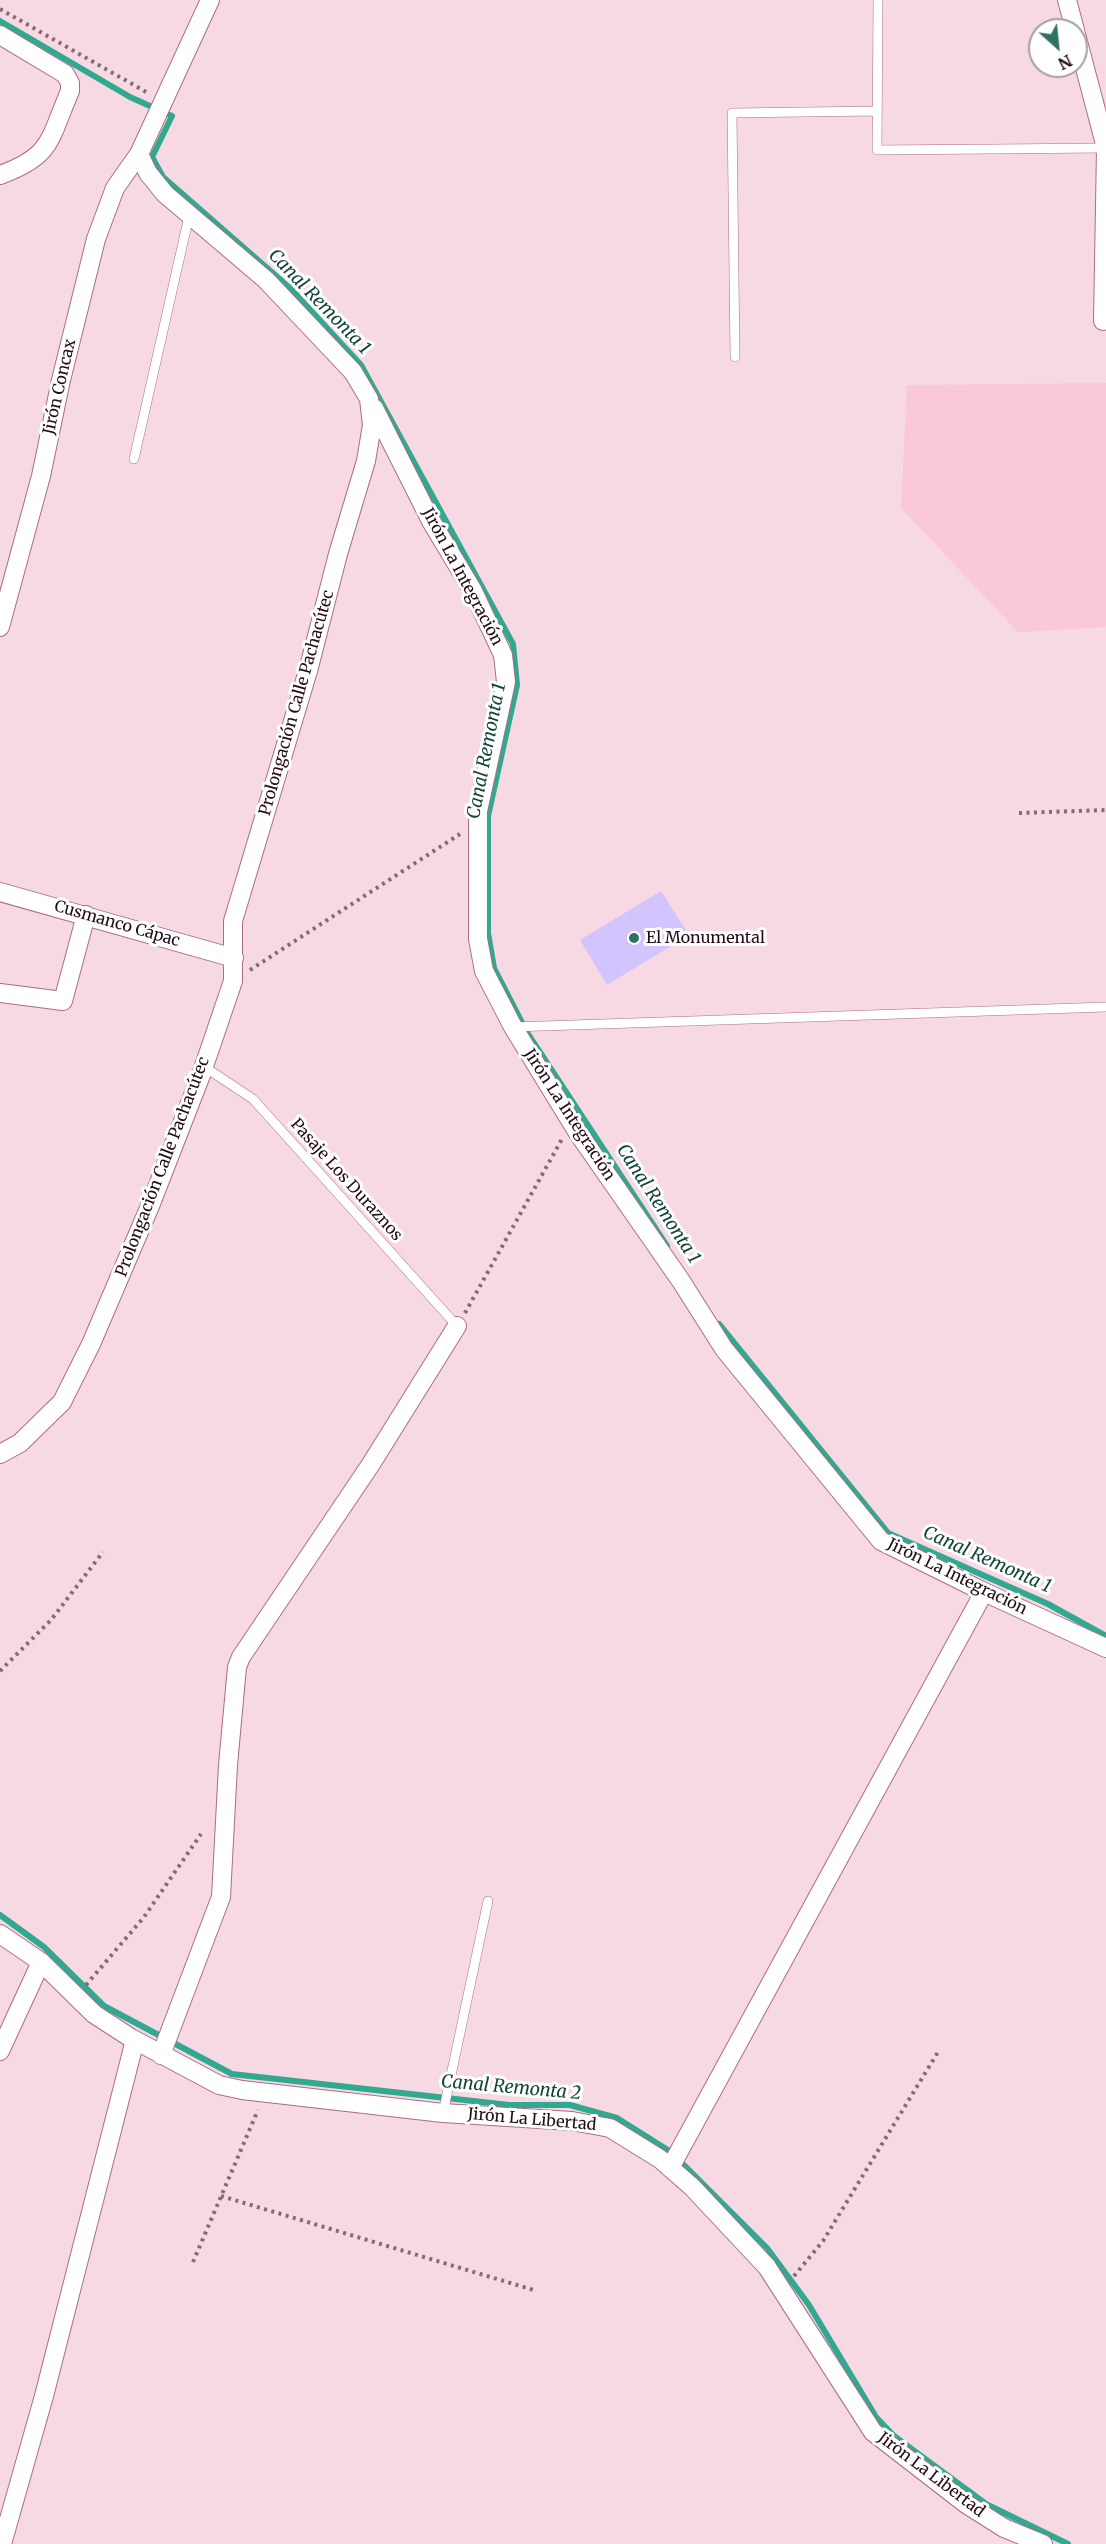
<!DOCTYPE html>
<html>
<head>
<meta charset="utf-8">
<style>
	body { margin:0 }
	#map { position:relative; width:1106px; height:2544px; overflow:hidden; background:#f7d9e3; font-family:Merriweather,serif }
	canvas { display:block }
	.north { position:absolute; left:1028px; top:18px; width:60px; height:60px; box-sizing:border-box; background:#fff; border:2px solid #a79da1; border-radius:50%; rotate:153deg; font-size:16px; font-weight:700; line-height:24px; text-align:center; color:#230a14 }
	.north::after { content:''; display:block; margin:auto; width:21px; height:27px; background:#2f7163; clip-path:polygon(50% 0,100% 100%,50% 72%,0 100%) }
</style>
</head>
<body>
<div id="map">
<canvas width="1106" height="2544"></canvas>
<div class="north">N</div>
</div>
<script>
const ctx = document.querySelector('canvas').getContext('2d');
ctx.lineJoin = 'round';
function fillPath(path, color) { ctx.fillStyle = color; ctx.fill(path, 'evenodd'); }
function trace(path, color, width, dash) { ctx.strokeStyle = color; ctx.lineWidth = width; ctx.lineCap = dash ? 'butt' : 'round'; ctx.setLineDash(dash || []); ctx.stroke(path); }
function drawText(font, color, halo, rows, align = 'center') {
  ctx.font = font + ' Merriweather,serif'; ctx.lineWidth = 6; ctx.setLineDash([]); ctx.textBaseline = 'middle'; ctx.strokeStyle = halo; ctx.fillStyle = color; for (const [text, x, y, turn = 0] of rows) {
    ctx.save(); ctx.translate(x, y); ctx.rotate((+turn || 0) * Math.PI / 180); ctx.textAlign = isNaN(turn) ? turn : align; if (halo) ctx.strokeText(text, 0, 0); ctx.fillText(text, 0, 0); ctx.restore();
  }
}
const built = new Path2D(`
	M1106,383v244l-88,5 -117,-124 6,-123z`);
const green = new Path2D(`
	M661,891l28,44 -82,50 -27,-45z`);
const stream = new Path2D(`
	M0,21l130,76 42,19 -20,41 11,20 128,112 70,76 152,279 4,41 -29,131v117l6,35 34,66 139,212
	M719,1324l169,209 160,71 58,32
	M0,1915l44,32 60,59 128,68 277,31h61l47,13 54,34 96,96 42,57 67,112 18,19 92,68 82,40`);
const path = new Path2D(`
	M0,9l148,84
	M1019,813l87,-3
	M250,970l210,-136
	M465,1313l97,-174
	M0,1671l51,-51 52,-68
	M86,1985l58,-68 57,-83
	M221,2196l316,95
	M193,2262l65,-152
	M794,2276l29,-35 115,-189`);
const service = new Path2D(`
	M878,0l-1,150 229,-2
	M735,357l-3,-244 145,-2
	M134,459l55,-243
	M513,1027l593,-20
	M203,1066l50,33 204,227
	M443,2113l45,-212`);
const minor = new Path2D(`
	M1067,0l8,30
	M1076,34l30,114 -3,173
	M0,35l65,39 5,9v8c-21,48 -17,65 -70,84
	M374,408l57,113 42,70 30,64 3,27 -28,129v128l6,32 29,56 65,106 103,148 43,68 157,192 103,51 122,56
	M0,627l41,-151 20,-96 35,-141 19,-51 24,-34
	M0,892l234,66
	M0,993l63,8 23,-86
	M0,1454l20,-11 42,-41 29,-58 59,-138 51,-131 32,-94v-60l75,-250 30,-117 28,-93 6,-36 -3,-26 -16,-27 -87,-92 -101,-86 -17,-21 -9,-19 71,-154
	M0,1934l41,28 53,52 37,24 88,47 23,5 201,23 129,8 38,7 50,31 32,28 75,80 106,165 93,72 38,24 39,16
	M0,2051l41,-89
	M161,2055l60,-158 7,-132 9,-98 4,-10 130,-193 86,-138
	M670,2168l314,-576
	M2,2544l42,-148 91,-356`);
const markers = [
	[634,938,6,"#2f7163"]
];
const streetNames = [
	["Jirón Concax",60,387,-77],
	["Jirón La Integración",462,577,62],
	["Prolongación Calle Pachacútec",297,703,-74],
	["Cusmanco Cápac",117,924,16],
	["Jirón La Integración",569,1115,57],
	["Prolongación Calle Pachacútec",163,1167,-69],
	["Pasaje Los Duraznos",346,1180,48],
	["Jirón La Integración",957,1577,26],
	["Jirón La Libertad",532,2120,5],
	["Jirón La Libertad",931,2475,37]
];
const poiNames = [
	["El Monumental",646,938]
];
const waterNames = [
	["Canal Remonta 1",319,302,46],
	["Canal Remonta 1",487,751,-79],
	["Canal Remonta 1",658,1204,57],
	["Canal Remonta 1",987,1560,24],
	["Canal Remonta 2",511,2088,5]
];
fillPath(built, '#f9c8d9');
fillPath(green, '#d2c4fc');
trace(stream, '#31a890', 6);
trace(service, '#ad6c84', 10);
trace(minor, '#ad6c84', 20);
trace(path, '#856a74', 4, [3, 4.5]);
trace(service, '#fff', 9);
trace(minor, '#fff', 18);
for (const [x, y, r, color] of markers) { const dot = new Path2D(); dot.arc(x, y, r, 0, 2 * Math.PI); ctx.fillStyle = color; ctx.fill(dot); trace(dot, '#fff', 2); }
drawText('16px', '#230a14', '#fff', streetNames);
drawText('16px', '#230a14', '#fff', poiNames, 'left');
drawText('italic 18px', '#124439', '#fff', waterNames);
</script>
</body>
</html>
